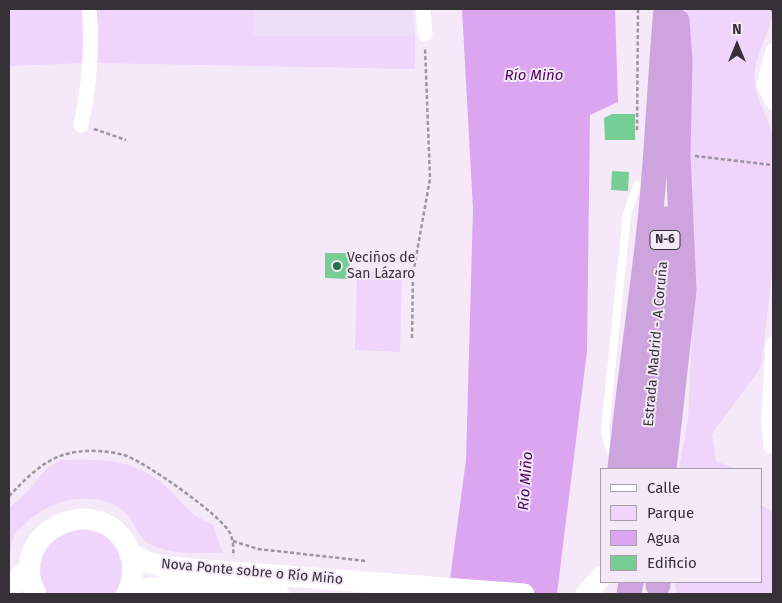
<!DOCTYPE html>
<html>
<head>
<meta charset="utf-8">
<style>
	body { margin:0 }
	#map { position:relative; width:782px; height:603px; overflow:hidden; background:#f5e9f9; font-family:"Fira Sans",sans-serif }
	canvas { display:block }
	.frame { position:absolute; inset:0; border:10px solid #353137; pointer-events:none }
	.legend { position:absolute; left:600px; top:468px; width:162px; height:115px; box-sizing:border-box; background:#f5e9f9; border:1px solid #a89fab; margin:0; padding:6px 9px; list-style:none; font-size:15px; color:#353137 }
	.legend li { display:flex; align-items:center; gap:10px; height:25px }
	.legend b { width:25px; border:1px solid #a89fab }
	.north { position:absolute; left:712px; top:20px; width:50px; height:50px; -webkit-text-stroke:4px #f5e9f9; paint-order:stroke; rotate:0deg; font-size:14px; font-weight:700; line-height:20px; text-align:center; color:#353137 }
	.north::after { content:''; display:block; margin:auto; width:18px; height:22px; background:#353137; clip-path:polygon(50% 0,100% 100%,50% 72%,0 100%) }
</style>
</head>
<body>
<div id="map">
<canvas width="782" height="603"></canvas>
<div class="frame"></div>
<ul class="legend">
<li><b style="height:6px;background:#fff"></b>Calle</li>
<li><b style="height:14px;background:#efd4fb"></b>Parque</li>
<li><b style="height:14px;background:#dba5f0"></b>Agua</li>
<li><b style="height:14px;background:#77ce94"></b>Edificio</li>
</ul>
<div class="north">N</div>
</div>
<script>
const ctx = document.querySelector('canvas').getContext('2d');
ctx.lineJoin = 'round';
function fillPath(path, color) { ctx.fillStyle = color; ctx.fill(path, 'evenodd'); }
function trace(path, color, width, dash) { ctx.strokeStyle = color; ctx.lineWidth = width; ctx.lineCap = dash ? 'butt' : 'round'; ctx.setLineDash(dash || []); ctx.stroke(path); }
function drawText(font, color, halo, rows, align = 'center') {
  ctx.font = font + ' "Fira Sans",sans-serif'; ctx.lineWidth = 4; ctx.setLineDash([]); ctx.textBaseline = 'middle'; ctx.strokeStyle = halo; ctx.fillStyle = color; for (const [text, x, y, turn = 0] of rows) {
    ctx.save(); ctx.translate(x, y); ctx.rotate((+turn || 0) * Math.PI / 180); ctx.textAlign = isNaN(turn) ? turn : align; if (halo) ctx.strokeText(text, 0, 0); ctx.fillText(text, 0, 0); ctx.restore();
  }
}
const built = new Path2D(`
	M254,9h159l2,27h-162z`);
const green = new Path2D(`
	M9,9h75l2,54 -77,3z
	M93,9h161l-1,27h162v33l-320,-6z
	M686,9h87c-1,20 -15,39 -18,60 -4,25 12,44 18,67v128l-12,103 -49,67 4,27 20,8h-57l9,-50 6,-126z
	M357,271l45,1 -2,80 -45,-2z
	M61,460c42,-1 75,-2 108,29 18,18 18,24 44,36l10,28c-24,-1 -54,3 -75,-10 -12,-8 -15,-26 -26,-34 -31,-20 -73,-10 -98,16 -3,3 -8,7 -10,11 -3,7 -3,15 -5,22v-50l18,-16 20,-24z
	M761,505l12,7v82h-96l-3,-12h87z
	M79,528c5,1 11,1 16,2 27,10 34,43 19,64h-69c-5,-7 -5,-13 -5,-22 0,-32 13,-33 39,-44z`);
const water = new Path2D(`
	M462,9h153l3,93 -28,13 -3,236 -30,243h-109l18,-134 7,-251z`);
const building = new Path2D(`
	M612,114h23v26h-30l-1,-22z
	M612,171l17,1 -1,19 -17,-1z
	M325,253h25l-1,26 -24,-1z`);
const path = new Path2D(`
	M771,9l2,2
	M94,129l32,11
	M637,130l1,-121
	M695,156l78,9
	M412,338l1,-64 17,-95 -5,-132
	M9,496c16,-16 32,-34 54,-41 18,-6 43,-5 61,0 20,6 97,60 106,78 3,7 4,15 3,23
	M233,541l25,8 108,12`);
const service = new Path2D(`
	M619,454l-9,-4 -5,-19 22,-217 10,-29`);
const minor = new Path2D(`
	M423,9l2,25
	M773,51l-9,34 9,18
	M81,125c8,-38 12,-78 8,-116
	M771,446l-2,-24 4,-78`);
const secondary = new Path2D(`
	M131,554l18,9 18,4 357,27
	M9,588l21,-21
	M36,594c-33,-62 65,-108 93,-44 6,14 5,30 -2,44
	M130,594c32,-16 111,-3 149,0
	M586,594l15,-17`);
const trunk = new Path2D(`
	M620,469c8,-77 19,-153 28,-230 9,-76 11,-153 18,-230
	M644,469l19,-171 2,-79
	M664,469l20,-179 -6,-136 2,-93 -3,-40
	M658,582v3
	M629,594l2,-12`);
const markers = [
	[337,266,5,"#217243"]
];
const shields = [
	[665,240,30]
];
const shieldNames = [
	["N-6",665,240]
];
const poiNames = [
	["Veciños de",347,258],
	["San Lázaro",347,274]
];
const streetNames = [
	["Estrada Madrid - A Coruña",656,344,-85],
	["Nova Ponte sobre o Río Miño",252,572,5]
];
const waterNames = [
	["Río Miño",534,76],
	["Río Miño",526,481,-86]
];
fillPath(built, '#eedef5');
fillPath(green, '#efd4fb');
fillPath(water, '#dba5f0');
fillPath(building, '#77ce94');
trace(path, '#9d94a0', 2.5, [4, 2.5]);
trace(service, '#fff', 8);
trace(minor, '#fff', 15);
trace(secondary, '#fff', 21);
trace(trunk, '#cea4df', 25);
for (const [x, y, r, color] of markers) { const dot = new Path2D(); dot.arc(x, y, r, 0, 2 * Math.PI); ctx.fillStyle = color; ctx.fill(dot); trace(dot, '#f5e9f9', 2); }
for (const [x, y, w] of shields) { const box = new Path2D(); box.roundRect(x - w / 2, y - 9.5, w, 19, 4); ctx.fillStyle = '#f5e9f9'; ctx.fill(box); trace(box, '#353137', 1); }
drawText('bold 12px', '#353137', null, shieldNames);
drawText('14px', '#353137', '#f5e9f9', poiNames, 'left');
drawText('14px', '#353137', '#f5e9f9', streetNames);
drawText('italic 15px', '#4b0260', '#f5e9f9', waterNames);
</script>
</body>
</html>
